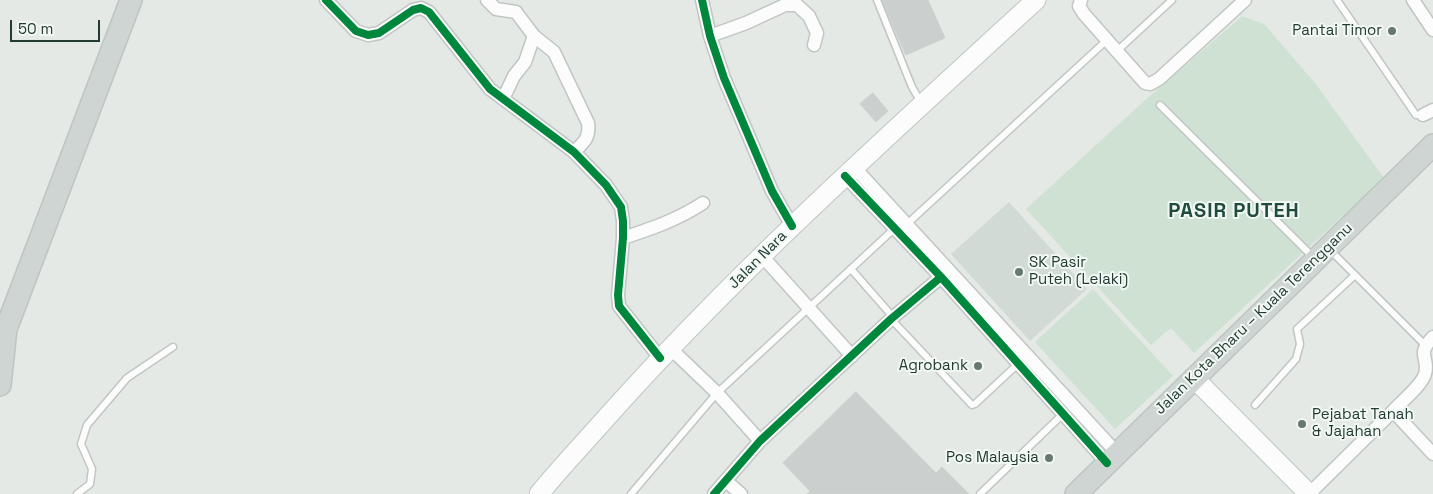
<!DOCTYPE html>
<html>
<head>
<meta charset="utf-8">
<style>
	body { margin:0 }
	#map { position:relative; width:1433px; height:494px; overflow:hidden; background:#e4e9e6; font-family:"Space Grotesk",sans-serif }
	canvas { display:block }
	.scale { position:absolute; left:10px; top:20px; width:90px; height:22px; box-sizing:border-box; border:2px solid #233b33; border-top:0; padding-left:6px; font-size:15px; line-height:18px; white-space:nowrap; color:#233b33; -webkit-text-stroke:4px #f2f8f4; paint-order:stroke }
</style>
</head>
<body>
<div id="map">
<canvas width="1433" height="494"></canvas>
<div class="scale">50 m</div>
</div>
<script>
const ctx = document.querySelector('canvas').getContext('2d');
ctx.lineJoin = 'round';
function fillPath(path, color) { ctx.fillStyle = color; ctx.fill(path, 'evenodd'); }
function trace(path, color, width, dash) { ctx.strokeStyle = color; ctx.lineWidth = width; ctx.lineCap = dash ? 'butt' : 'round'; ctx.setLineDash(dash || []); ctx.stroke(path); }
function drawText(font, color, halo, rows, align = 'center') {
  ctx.font = font + ' "Space Grotesk",sans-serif'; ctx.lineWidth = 4; ctx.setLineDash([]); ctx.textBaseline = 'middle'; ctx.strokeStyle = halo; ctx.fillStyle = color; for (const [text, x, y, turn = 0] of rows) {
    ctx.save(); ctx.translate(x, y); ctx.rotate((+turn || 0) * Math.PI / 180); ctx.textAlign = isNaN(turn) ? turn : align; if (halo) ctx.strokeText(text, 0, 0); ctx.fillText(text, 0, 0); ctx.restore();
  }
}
const built = new Path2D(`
	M1009,202l78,87 -57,52 -79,-87z`);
const green = new Path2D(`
	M1242,16l22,8 51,59 69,95 -190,175 -23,-25 -20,17 -125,-136 117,-107z
	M1093,289l80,87 -58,53 -80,-87z`);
const building = new Path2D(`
	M882,0h46l17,38 -39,17z
	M873,93l15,18 -12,11 -16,-18z
	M856,392l80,81 6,-6 27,27h-162l3,-3 -27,-28z`);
const lane = new Path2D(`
	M877,0l35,87 10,17
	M1337,0l79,115h7
	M1117,51l55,-51
	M1160,105l154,153
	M907,224l200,-184
	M1331,251l94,94
	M851,269l42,48
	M891,319l81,86 3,-1 44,-41
	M1255,405l41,-46 4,-15 -3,-15 58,-54
	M77,494l13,-10 2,-15 -11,-25 6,-19 40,-47 46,-31
	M631,494l86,-101 178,-165
	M980,494l83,-80`);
const street = new Path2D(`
	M326,0l30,31 12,4 11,-2 34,-23 8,-2 8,4 61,77 84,63 32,33 15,22 2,14v17l-5,57 1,11 41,52
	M487,0l9,9 20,3 18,24 -9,26 -11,14 -11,23
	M702,0l8,36 14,42 48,113 20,35
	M1081,0l-2,6 5,8 61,69 5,1 9,-5 86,-79
	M1413,0l20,30
	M534,36l20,16 34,71c2,15 -4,19 -14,29
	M710,36l36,-13 39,-18h12l12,11 8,17 -3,12
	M1423,115l10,-5
	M854,167l263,286
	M845,176l96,101 166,186
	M623,238c30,-10 54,-18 80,-35
	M762,256l90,100
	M670,348l47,45 43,48
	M1393,411c8,-9 29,-26 32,-37 5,-17 -10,-18 8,-37
	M726,481l15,13
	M714,494l46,-53 131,-122 50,-42
	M1309,494l84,-83 40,43`);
const secondary = new Path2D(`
	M1194,378l115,116
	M539,494c22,-27 45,-51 68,-77 133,-149 282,-282 429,-417`);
const primary = new Path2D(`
	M0,340l6,-11 125,-329
	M0,385l6,-56
	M1076,494l357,-349`);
const cycleway = new Path2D(`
	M326,0l30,31 12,4 11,-2 34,-23 8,-2 8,4 61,77 84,63 32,33 15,22 2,14v17l-5,57 1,11 41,52
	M702,0l8,36 14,42 48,113 20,35
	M845,176l96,101 166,186
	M714,494l46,-53 131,-122 50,-42`);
const markers = [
	[1392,31,5,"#677872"],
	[1019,272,5,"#677872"],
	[978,366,5,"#677872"],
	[1302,424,5,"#677872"],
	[1049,458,5,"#677872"]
];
const poiNames = [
	["Pantai Timor",1382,31],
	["SK Pasir",1029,263,"left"],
	["Puteh (Lelaki)",1029,280,"left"],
	["Agrobank",968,366],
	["Pejabat Tanah",1312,415,"left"],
	["& Jajahan",1312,432,"left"],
	["Pos Malaysia",1039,458]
];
const streetNames = [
	["Jalan Nara",758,260,-45],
	["Jalan Kota Bharu – Kuala Terengganu",1254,319,-44]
];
const districtNames = [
	["PASIR PUTEH",1234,212]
];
fillPath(built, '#d2dad6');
fillPath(green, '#cee1d2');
fillPath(building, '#cbd0ce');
trace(building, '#cdd2cf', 1);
trace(lane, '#c1c6c3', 9);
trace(street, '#c1c6c3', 15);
trace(secondary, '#c0c6c3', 21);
trace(primary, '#bdc5c2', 24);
trace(lane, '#fbfcfb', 6);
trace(street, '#fbfcfb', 12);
trace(secondary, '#fbfcfb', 19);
trace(primary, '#ced5d2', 21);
trace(cycleway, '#00873e', 8);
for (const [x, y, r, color] of markers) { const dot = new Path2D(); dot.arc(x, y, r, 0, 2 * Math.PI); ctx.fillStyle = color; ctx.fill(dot); trace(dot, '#f2f8f4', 2); }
drawText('15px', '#233b33', '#f2f8f4', poiNames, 'right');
drawText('15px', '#233b33', '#f2f8f4', streetNames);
ctx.letterSpacing = '1px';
drawText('bold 20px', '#204c3e', '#f2f8f4', districtNames);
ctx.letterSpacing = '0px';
</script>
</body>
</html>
